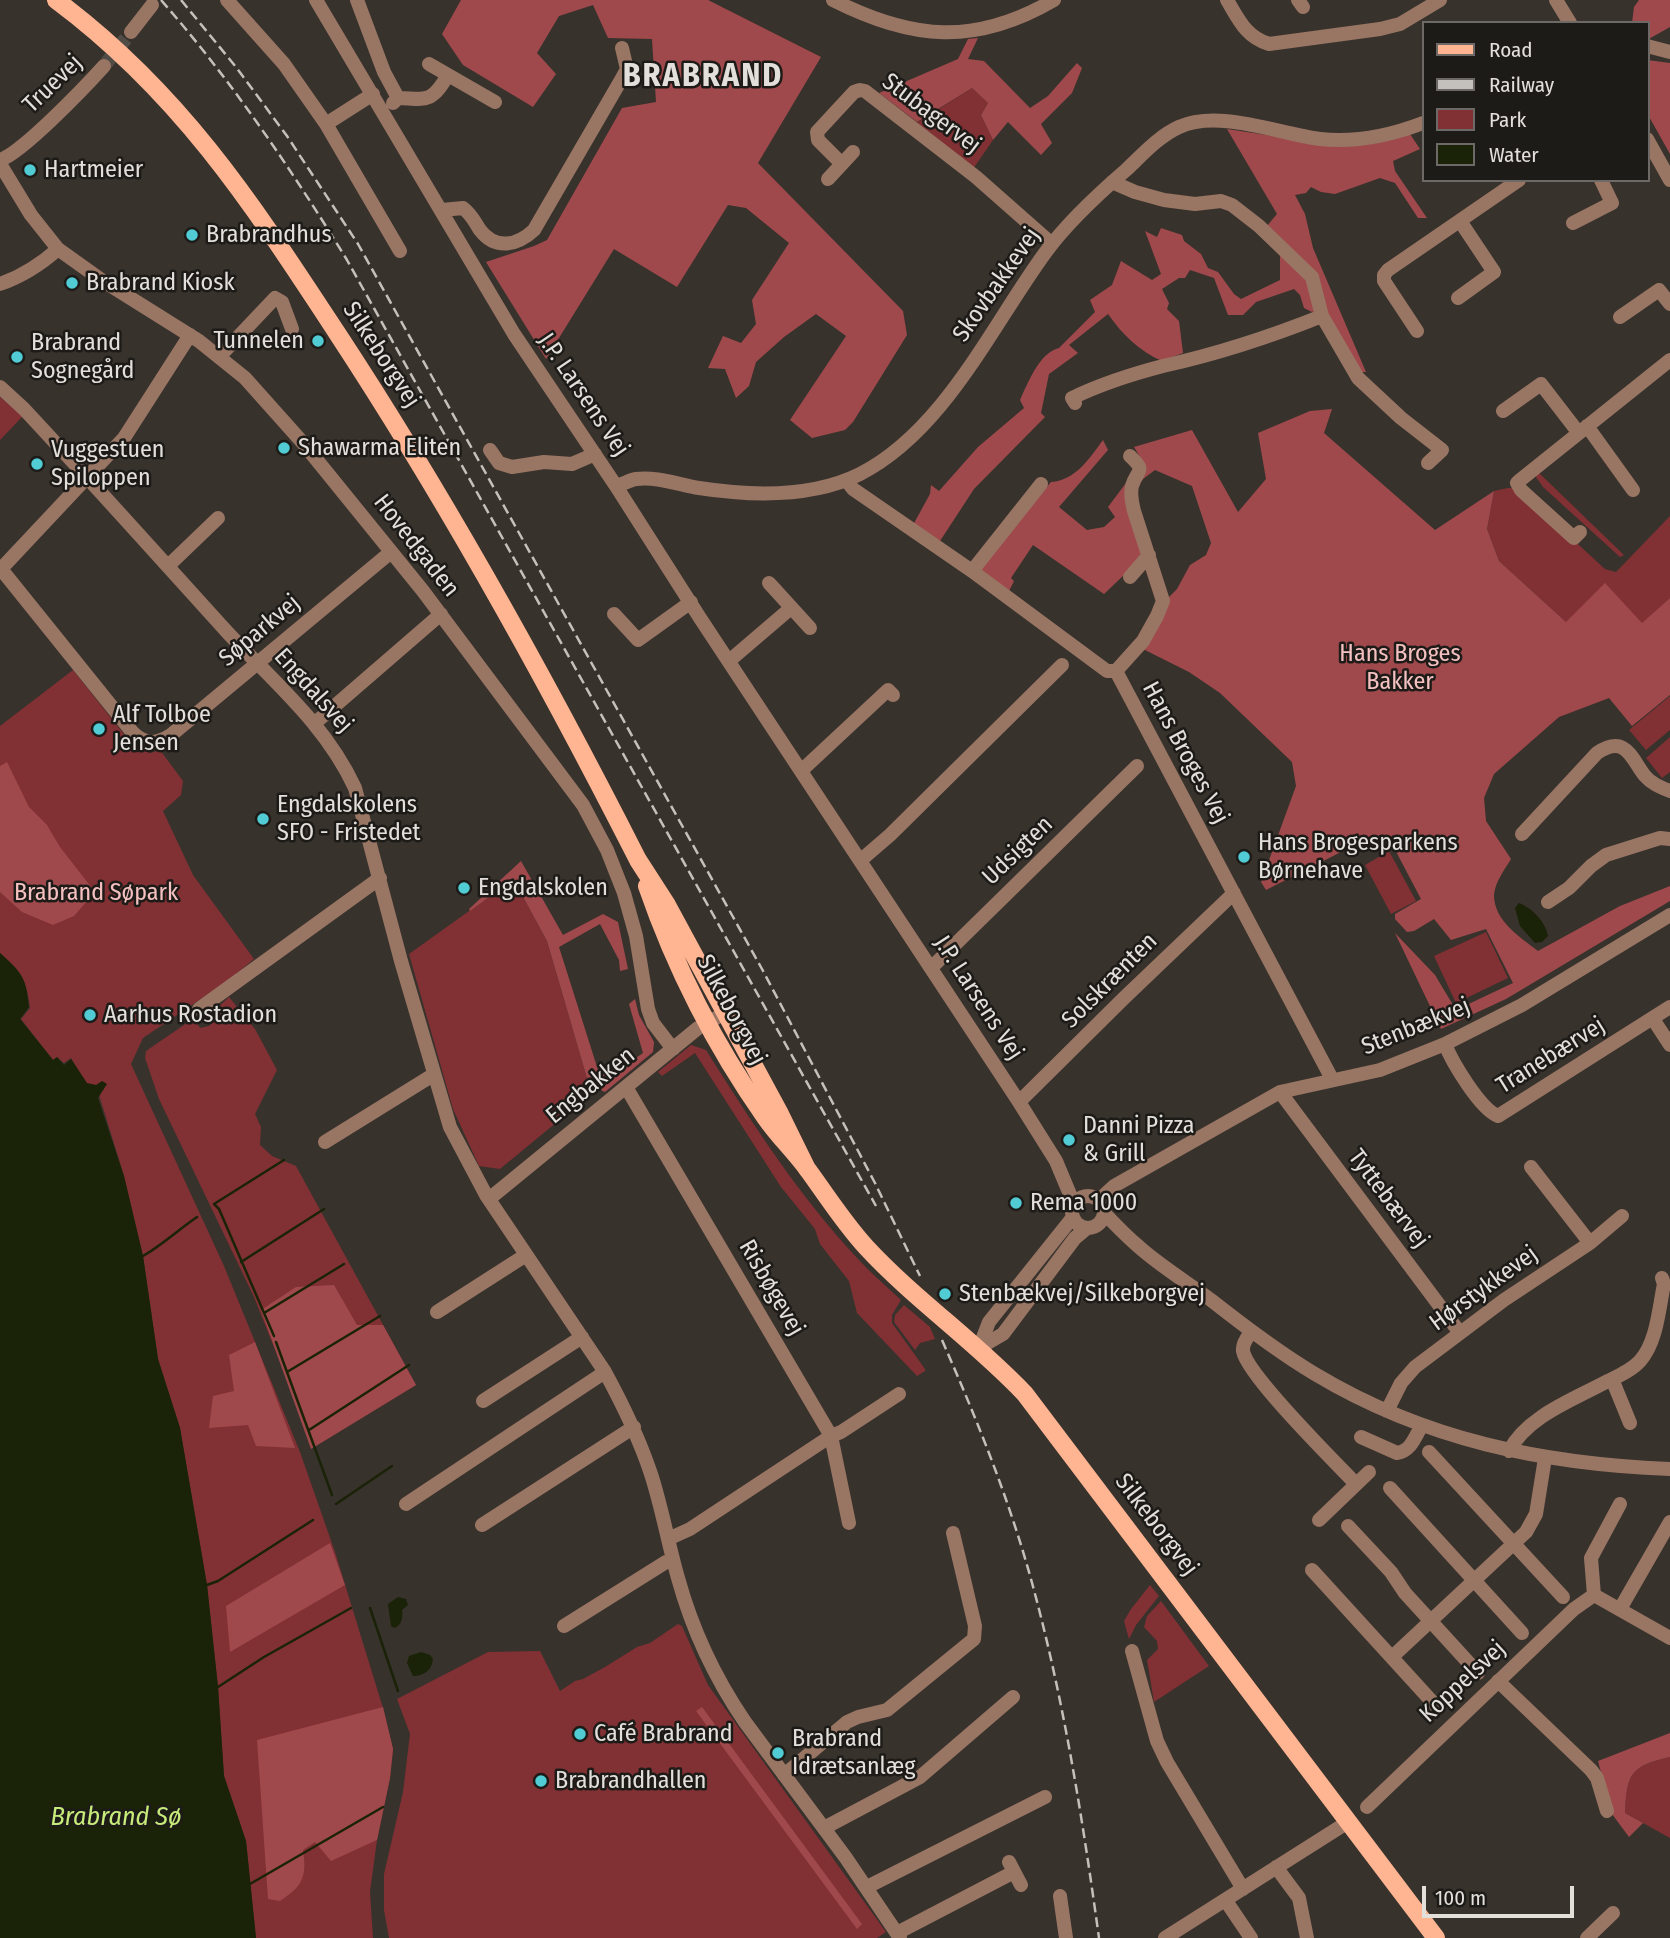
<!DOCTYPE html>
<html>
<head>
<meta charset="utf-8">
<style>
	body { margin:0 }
	#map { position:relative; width:1670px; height:1938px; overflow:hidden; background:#38322c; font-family:"Fira Sans Condensed",sans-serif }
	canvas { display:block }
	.legend { position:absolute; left:1422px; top:21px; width:228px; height:161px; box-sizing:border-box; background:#1d1b18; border:2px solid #6c6966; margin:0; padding:9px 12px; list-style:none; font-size:21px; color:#e3dfdb }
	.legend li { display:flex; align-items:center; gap:14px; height:35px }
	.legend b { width:35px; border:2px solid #6c6966 }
	.scale { position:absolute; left:1422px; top:1886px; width:152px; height:32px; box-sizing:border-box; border:4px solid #e3dfdb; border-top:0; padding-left:9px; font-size:21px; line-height:24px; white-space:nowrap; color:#e3dfdb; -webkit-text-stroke:5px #1d1b18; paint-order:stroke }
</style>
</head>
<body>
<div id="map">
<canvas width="1670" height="1938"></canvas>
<ul class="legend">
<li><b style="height:9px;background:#ffb492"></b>Road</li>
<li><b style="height:9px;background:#c4c0bc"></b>Railway</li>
<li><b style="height:19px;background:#813034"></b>Park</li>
<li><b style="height:19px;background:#1a2207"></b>Water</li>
</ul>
<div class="scale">100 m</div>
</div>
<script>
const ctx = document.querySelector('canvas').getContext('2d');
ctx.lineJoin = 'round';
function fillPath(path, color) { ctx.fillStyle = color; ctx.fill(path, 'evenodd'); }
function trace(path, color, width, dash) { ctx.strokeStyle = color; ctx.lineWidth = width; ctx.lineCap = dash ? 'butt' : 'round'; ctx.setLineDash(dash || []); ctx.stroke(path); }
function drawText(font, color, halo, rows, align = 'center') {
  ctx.font = font + ' "Fira Sans Condensed",sans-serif'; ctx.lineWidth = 5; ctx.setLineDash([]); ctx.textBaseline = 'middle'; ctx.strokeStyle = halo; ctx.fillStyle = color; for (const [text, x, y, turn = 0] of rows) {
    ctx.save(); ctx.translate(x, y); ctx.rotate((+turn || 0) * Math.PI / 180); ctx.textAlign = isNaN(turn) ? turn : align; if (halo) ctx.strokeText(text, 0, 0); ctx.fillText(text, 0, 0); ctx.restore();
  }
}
const green = new Path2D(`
	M972,88l16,15 -7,12 12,25 -20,29 -58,-45z
	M0,397l23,19 -23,24z
	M1537,471l87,84 -4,2 -77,-70 -10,-14z
	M1508,488h9l88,81 11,3 54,-56v82l-27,25 -77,-1 -67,-61 -12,-32 7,-38z
	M73,670l57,72 20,11 10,-3 23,31 -2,14 -18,16 30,64 61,84 -28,23 -83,56 -12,26 93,202 76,186 35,100 48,156 10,41 -3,29 -13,62 -7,52 3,46h-117l-10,-97 -22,-65 -6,-89 -11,-102 -27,-157 -22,-69 -15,-103 -19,-80 -28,-91 -9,-1 -16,-26 -7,5 -7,-6 -4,3 -32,-41 9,-11c-4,-30 -8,-35 -30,-55v-227z
	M1670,696v34l-24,20 -17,-20z
	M1670,737v35l-8,6 -16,-20z
	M1389,851l27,50 -25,13 -26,-49z
	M511,881l4,1 32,59 42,144 8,4 -97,80 -21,-3 -26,-57 -44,-155z
	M1486,932l22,46 -52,25 -22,-47z
	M229,997l26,32 22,41 -22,44 6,13 -1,18 12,11 24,10 120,219 -102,62 -60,-150 -95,-198 -14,-41 1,-7 48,-33 6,10 9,-2 6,-8 -2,-6z
	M691,1045l15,5c46,73 93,146 152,209 14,15 29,28 43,41l-9,15v8l33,46v2l-8,5 -60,-63 -8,-32 -29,-37 -5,-15 -34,-42 -86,-134 -33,23 -4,-4z
	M904,1305l26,22 5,12 -15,4 -5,7 -21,-28 1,-7z
	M1150,1585l9,11 -23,29 -7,14 -5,-18 7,-12z
	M1161,1601l48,65 -55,36 -7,-42 11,-11 -1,-8 -13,-14 3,-11z
	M678,1624l4,2 26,59 178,247 -9,6h-488l-5,-28v-36l19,-82 7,-58 -13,-35 91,-47 52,-1 20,40 15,-10 8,-2 22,-12 32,-20 13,-4z
	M1670,1757v81l-45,-25c2,-38 4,-47 45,-56z`);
const forest = new Path2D(`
	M461,0h247l113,57 -63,106 145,148 4,24 -54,87 -8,8 -33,8 -22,-18 56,-84 -30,-22 -32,23 -28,25 -7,24 -13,12 -11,-29 -17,-1 15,-32 18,7 15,-19 -4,-24 37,-57 -43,-35 -18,-3 -51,82 -63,-38 -68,110 -60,-97 48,-16 13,-6 75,-132 34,-6 -4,-63 -44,-1 -15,-33 -34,11 -22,37 19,21 -23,33 -70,-42 -21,-31z
	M1639,0h31v27l-23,13v-17h-15l2,-16z
	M978,38l-10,21 16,2 46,47 18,-12 29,-33 5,5 -10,25 -31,31 11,19 -11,12 -33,-33 -15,18 -12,-25 7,-12 -16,-15 -55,34 -38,-29 79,-34 10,-20z
	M1647,60l23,3v91l-23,-41z
	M1227,129l46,7 137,-2 10,15 -27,12 2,10 32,47h-9l-23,-35 -15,-5 -45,16 -14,-2 -10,-5 -5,6 -11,2 10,19 8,34 53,124h-8l-26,-47 -20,-51 -46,-47 11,-13z
	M1161,228l21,7 2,6 17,13 7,14 10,4 16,22 7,5 39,-19v-28l26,23 9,36 -3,1 -8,-4 -4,-13 -6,-6 -38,13 -13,13h-15l-14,-37 -24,-8 -5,8h-6l-17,11 7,14 -2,6 12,12 4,32 -21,8c-23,-10 -40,-27 -54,-47l-39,31 9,8 -29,21 -8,39 4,4 -71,72 -34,52 -27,-16 17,-31 1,-9 8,6 39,-44 46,-39 -4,-8c8,-17 19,-47 39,-52l36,-36 -5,-12 22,-15 9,-24 31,19 9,-6 -16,-43 12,6z
	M1332,409l-8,24 111,97 59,-39 -7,38 12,32 67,61 39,-39 37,40 28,-25v97l-38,31 -23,-28 -50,19 -65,57 -10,24 2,23 25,38c-6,10 -16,23 -17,36 0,26 26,42 44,56l82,-45 50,-20v15l-164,98 -65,30 -46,-96 40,42 21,35 57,-27 -27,-54 -35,11 -17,-21 -20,12 -7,1 -12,-13v-5l26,-15 -30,-57 -50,10 -75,38 -5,-8 35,-96 -4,-24 -72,-69 -31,-21 -48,-24 25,-48 11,-11 13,-24 16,-10 5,-12 -19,-57 -37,-16 -16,12 6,-17 -11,-18 58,-17 46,82 28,-33 -8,-46 52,-22z
	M1103,440l5,10 -49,57 28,23 17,-3 11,-10 -7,-10 18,-24 20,71 -42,40 -71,-49 -22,33 3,3 -6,12 -26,-20v-8l69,-83c25,-2 38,-23 52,-42z
	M7,762l22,45 18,18 13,22 35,45 -21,24 -21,9 -31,-13 -22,-20v-126z
	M521,861l42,74 40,-21 15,8 10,47 -8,2 -1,-11 -19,-36 -41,23 39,123 15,4 30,-21 -14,-49 6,-5 4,16 15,27 -1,10 -48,40 -16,-7 -42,-144 -32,-59 -4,-1 -41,30 -1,-2z
	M334,1285l23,40h26l33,60 -105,64 -50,-139 35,-23z
	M255,1342l40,106 -39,-2 -8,-21 -39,3 4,-32 21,-5 -5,-36z
	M330,1543l15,42 -115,67 -4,-46z
	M383,1707l10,42 -3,29 -13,62 -46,21 -16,-19 -12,8c4,27 0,36 -23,51l-12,-2 -11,-159z
	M702,1707l160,217 -5,5 -161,-218z
	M1670,1733v24c-41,9 -43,18 -45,56l18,10 -14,14 -17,-23 -14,-53z`);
const water = new Path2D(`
	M1519,903c13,5 27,19 29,33l-6,6 -7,1 -15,-17 -5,-18z
	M0,953c22,20 26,24 29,54l-9,12 33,41 4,-3 7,8 7,-6 16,24 9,2 6,-4 5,3 -9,14 26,78 19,80 15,103 22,69 27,157 11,102 6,89 22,65 10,97h-256z
	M398,1597l8,2 2,6 -6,5c1,7 0,16 -8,18l-3,-2 -3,-22z
	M421,1652l9,3 3,4c-1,11 -9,17 -20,17l-6,-13 2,-7z`);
const stream = new Path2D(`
	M143,1256c19,-11 35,-26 54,-39
	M241,1262l83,-53
	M264,1313l80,-49
	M274,1336l-55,-127 -5,-5 70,-44
	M276,1342l56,153
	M287,1372l93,-56
	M309,1430l100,-65
	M336,1504l56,-38
	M207,1585l11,-4 95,-61
	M370,1608l28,83
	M218,1687l46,-30 87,-49
	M250,1884l133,-77`);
const minorTunnel = new Path2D(`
	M104,66l27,-34`);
const minor = new Path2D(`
	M227,0l57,64 42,60
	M316,0l198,334 102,152 84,132 319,484 37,59 18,43
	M357,0l27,72 14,26
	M833,0c79,40 142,46 221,0
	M1227,0c12,20 19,37 42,44l111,-15 20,-5 40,-24
	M1298,0l5,7
	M1556,0l14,23
	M131,32l21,-27
	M1647,46l23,6
	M429,64l66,38
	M373,94l-47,30 74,127
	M393,103l5,-5c30,2 34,4 50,-23
	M1647,139l23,41
	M0,160c22,-7 86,-74 104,-94
	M0,164l31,51 27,34 42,30 99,62 46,37 58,65 120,148 160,214 24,45 17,43 12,43 12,73 5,14 20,26
	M842,164l-24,-24 -1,-8 37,-40 6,-2 5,1 111,86 76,67
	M828,179l25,-27
	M1112,182l23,10 29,8 31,4 26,-3 11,4 27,21 53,51 10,39 36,62 43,40 41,32 -14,13
	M442,210l21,-2c9,7 11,13 17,22 16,21 38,15 54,0l87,-150 6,-11 -5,-21
	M1573,223l39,-20 -11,-23
	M0,284c23,-8 40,-19 58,-35
	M1458,298l36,-26 -34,-51
	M1620,317l39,-27 11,14
	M1417,331l-33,-50v-6l4,-5 131,-90
	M190,335l-66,103 -123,131 132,164c13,12 24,11 38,2l220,-183
	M220,356l55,-58 7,4 10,27
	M0,387l24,22c69,74 136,149 204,224 47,50 98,92 127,155l46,173 49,166 36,68 119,177c18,33 34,66 46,102 11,34 17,69 27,104 14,51 37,100 67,144l101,136 54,80
	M1075,403l-3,-5c29,-14 60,-24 91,-32 54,-12 109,-30 159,-50
	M1503,411l38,-27 37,48
	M1587,426l46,64
	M490,450l9,13 13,4 32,-5 28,2 23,-10
	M846,480l7,9 119,82 135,100h9
	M616,486c7,-2 14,-6 20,-7 20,-3 44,6 63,9 52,8 113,10 161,-14 84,-43 131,-147 185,-221 22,-30 52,-58 81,-83 16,-15 33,-34 53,-43 40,-18 100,7 141,12 36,4 69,-3 103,-16
	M1580,532l-6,6 -53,-48 -4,-7 2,-2 151,-121
	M168,566l50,-48
	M972,571l69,-87
	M1130,577l19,-22
	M769,583l41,45
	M614,614l24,26 53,-38
	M729,661l62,-53
	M1116,671l216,408
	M1116,671l27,-30 14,-25 6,-15 -29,-90c-2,-8 -4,-17 -2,-25 5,-17 15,-14 -2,-30
	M315,723l126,-109
	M801,771l87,-81 5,5
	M1522,834l75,-81c29,-19 34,5 48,23 7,8 15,11 25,15
	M861,860l29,-25 172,-170
	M1548,902l21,-14 22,-22 15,-11 54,-17 10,1
	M931,968l206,-202
	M199,1009l181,-131
	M1653,1019l17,26
	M1445,1044c7,18 35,65 53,72l172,-109
	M626,1087l205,349 18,87
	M1280,1092l180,241
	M1019,1102l105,-104 110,-105
	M325,1142l108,-67
	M1531,1167l59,76
	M1072 1212a16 16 0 1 1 32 0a16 16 0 1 1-32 0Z
	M489,1199l209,-171 27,-15
	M1099,1200l15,-14 166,-94 100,-22 65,-26 77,-39 148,-90
	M1104,1213c11,11 22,23 34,33 22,20 49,36 73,54 33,26 67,52 104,74 110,66 228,90 355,95
	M437,1312l89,-57
	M1251,1332c-4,6 -9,12 -8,19 4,24 92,111 113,133
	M979,1348l24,-14 72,-96 12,-10
	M979,1348l10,-26 84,-105
	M1612,1379l18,44
	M483,1401l99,-64
	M1387,1411l14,-28 14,-16 89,-67 86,-57 32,-27
	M1361,1437l36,16c14,-2 18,-16 25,-28
	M1509,1451c18,-34 61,-50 95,-68 12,-6 27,-12 36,-22 17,-19 19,-53 24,-77l-2,-6
	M1429,1452l134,145
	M1390,1488l132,145
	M406,1504l199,-132
	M1620,1504l-29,54 3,37 76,43
	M1319,1520l50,-48
	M482,1525l152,-98
	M1348,1526l43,46 14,21 73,80
	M668,1539l22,-10 141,-93 10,-4 58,-38
	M1312,1570l124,136
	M1620,1609l50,-87
	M564,1626l102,-64 7,-2
	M1132,1651l25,90 10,21 76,127
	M1392,1657l134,-125 10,-18 9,-56
	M1498,1681l93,89 6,8 10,33
	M784,1775l63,-53 11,-5 29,-7 87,-71 1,-13 -22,-93
	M1367,1807l207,-198 20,-14
	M824,1828l96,-51 93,-80
	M1009,1862l12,23
	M1276,1867l23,31 8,40
	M867,1887l178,-90
	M1060,1896l6,42
	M1226,1901l25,37
	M897,1933l117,-61
	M1165,1938l183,-116
	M1587,1938l26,-25`);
const major = new Path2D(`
	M56,0c125,93 197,205 281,333 111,169 209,346 301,527l29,45 112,207 28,57
	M647,886c28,81 69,161 118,231 13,19 30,35 43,53 19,26 36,53 58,77 49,53 109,94 159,147l411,544`);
const rail = new Path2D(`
	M161,0c71,81 130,169 186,260l529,946
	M181,0l55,67 51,69 71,108 404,725 113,214 45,93
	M942,1340c36,82 70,166 93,254 30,113 48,228 64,344`);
const markers = [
	[30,170,7,"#51ccd5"],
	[192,235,7,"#51ccd5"],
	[72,283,7,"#51ccd5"],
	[318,341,7,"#51ccd5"],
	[17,357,7,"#51ccd5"],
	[284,448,7,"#51ccd5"],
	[37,464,7,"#51ccd5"],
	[99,729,7,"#51ccd5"],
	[263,819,7,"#51ccd5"],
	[1244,857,7,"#51ccd5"],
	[464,888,7,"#51ccd5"],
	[90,1015,7,"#51ccd5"],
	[1069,1140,7,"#51ccd5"],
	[1016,1203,7,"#51ccd5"],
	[945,1294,7,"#51ccd5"],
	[580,1734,7,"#51ccd5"],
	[778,1753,7,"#51ccd5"],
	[541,1781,7,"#51ccd5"]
];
const streetNames = [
	["Truevej",53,84,-44],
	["Stubagervej",931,114,37],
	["Skovbakkevej",997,285,-55],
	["Silkeborgvej",381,355,57],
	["J.P. Larsens Vej",583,395,56],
	["Hovedgaden",416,546,52],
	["Søparkvej",260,631,-40],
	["Engdalsvej",313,691,48],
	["Hans Broges Vej",1185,753,62],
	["Udsigten",1018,851,-44],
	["Solskrænten",1110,981,-45],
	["J.P. Larsens Vej",978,998,57],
	["Silkeborgvej",731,1010,62],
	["Stenbækvej",1416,1027,-22],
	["Tranebærvej",1551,1056,-32],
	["Engbakken",591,1086,-39],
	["Tyttebærvej",1388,1199,53],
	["Risbøgevej",771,1288,60],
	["Hørstykkevej",1484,1289,-36],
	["Silkeborgvej",1156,1525,53],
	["Koppelsvej",1463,1682,-43]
];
const poiNames = [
	["Hartmeier",44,170],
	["Brabrandhus",206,235],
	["Brabrand Kiosk",86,283],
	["Tunnelen",304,341,"right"],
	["Brabrand",31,343],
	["Sognegård",31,371],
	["Shawarma Eliten",298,448],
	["Vuggestuen",51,450],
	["Spiloppen",51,478],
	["Alf Tolboe",113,715],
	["Jensen",113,743],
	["Engdalskolens",277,805],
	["SFO - Fristedet",277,833],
	["Hans Brogesparkens",1258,843],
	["Børnehave",1258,871],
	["Engdalskolen",478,888],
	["Aarhus Rostadion",104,1015],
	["Danni Pizza",1083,1126],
	["& Grill",1083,1154],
	["Rema 1000",1030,1203],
	["Stenbækvej/Silkeborgvej",959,1294],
	["Café Brabrand",594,1734],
	["Brabrand",792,1739],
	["Idrætsanlæg",792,1767],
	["Brabrandhallen",555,1781]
];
const parkNames = [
	["Hans Broges",1400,654],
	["Bakker",1400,682],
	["Brabrand Søpark",96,893]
];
const waterNames = [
	["Brabrand Sø",116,1818]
];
const districtNames = [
	["BRABRAND",703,77]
];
fillPath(green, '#813034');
fillPath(forest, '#a0494c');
fillPath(water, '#1a2207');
trace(stream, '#1a2207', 2.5);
trace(minorTunnel, '#524c46', 14, [14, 7]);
trace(minor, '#997564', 14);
trace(major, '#ffb492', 18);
trace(rail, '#c4c0bc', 2.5, [10, 5]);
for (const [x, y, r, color] of markers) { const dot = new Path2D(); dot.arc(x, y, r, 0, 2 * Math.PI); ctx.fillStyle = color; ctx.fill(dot); trace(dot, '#1d1b18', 2.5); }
drawText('24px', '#e3dfdb', '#1d1b18', streetNames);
drawText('24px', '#e3dfdb', '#1d1b18', poiNames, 'left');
drawText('24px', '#f4c1c0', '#1d1b18', parkNames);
drawText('italic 26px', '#c7eb7a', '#1d1b18', waterNames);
ctx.letterSpacing = '2px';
drawText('bold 32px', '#e3dfdb', '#1d1b18', districtNames);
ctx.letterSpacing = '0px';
</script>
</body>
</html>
